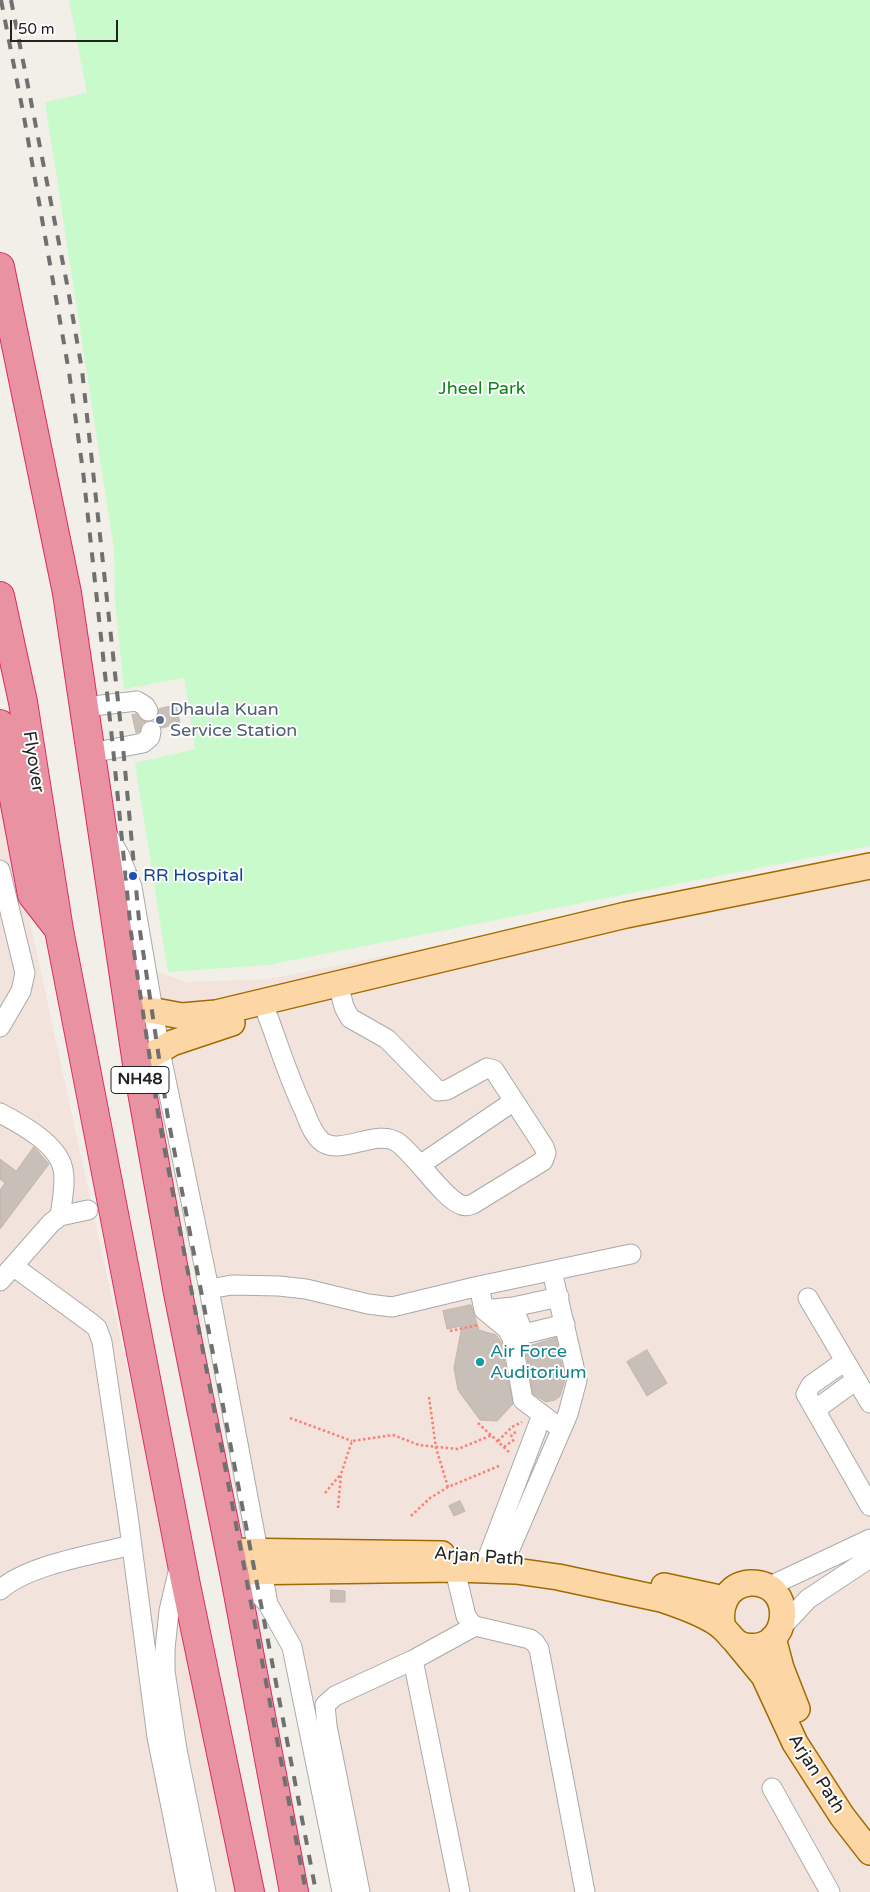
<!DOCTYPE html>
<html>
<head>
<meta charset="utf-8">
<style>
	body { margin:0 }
	#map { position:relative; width:870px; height:1892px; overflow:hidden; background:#f2efe9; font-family:"Varela Round",sans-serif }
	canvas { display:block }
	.scale { position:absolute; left:10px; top:20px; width:108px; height:22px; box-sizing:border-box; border:2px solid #222; border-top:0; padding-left:6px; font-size:15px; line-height:18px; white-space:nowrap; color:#222; -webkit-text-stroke:4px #fff; paint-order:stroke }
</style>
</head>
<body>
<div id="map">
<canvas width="870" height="1892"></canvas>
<div class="scale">50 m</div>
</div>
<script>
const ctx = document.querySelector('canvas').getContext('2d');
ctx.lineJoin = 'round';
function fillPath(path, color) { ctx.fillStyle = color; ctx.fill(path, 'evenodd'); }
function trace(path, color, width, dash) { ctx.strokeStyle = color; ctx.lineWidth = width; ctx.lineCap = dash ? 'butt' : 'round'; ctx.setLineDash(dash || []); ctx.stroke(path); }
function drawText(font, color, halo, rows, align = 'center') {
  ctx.font = font + ' "Varela Round",sans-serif'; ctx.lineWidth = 4; ctx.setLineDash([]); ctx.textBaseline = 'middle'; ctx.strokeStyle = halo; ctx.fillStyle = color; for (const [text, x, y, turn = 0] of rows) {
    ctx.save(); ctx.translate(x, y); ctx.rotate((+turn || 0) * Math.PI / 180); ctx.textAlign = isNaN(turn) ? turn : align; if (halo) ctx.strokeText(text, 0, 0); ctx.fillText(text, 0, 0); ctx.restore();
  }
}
const military = new Path2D(`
	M0,784l241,1108h-241z
	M870,860v1032h-535l-169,-865 -13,-57 33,12 82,-3z`);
const park = new Path2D(`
	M69,0h801v846l-602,119 -100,7 -33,-209 60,-14 -11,-71 -60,11 -9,-87 -1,-53 -69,-447 42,-9z`);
const building = new Path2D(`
	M176,705l4,18 -18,5 -4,-5 -4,-3 4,-4 1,-7z
	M137,714l8,8 -3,2 -2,7 -4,2 -4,-18z
	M34,1147l15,17 -49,65v-39l5,-7 -5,-4v-20l16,12z
	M471,1305l8,25 17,5 5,7 12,62 -16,17 -17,-1 -22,-30 -4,-22 8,-42 -15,3 -4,-18z
	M556,1338l9,42 -5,16 -5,4 -9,2 -13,-8 -8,-49h7z
	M647,1350l20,33 -20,13 -20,-34z
	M460,1501l5,10 -11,5 -5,-10z
	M331,1590l14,1v11h-14z`);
const path = new Path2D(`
	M450,1331l28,-6
	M429,1397l7,51 12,39
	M290,1418l62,23
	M478,1423l32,30
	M511,1437l1,-3 6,-3
	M498,1441l14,-14 10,-5
	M504,1447l11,-8
	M325,1493l15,-18
	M338,1508l3,-34 11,-33 41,-6 26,10 39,4 34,-14
	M411,1516l19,-18 18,-11 51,-21`);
const minor = new Path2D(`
	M84,707l53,-6 8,5 3,5
	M91,753l52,-10 7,-6 1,-6
	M107,834l13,22 12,31 28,164 49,238 59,315
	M0,870l25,103 -4,18 -21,36
	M267,1014c12,32 22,65 37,96 4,10 8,22 16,30 18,18 56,-12 77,2 18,12 48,59 65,63 4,2 8,0 11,-1l70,-43 3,-8 -2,-6 -50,-77 -7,-2 -40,22 -9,1 -51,-52 -37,-21 -6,-11 -4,-16
	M0,1113c21,11 58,31 63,56 3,14 -1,32 -3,47
	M420,1165l94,-64
	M13,1266l78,57 6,5 5,14 26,174 29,221 31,155
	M0,1281l51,-58 9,-7 28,-6
	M479,1286l5,24 23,19 5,9 11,62 38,29
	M209,1289l23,-4 47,1 27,3 62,15 24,3 87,-21 152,-32
	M808,1298l62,105
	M513,1307l11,27 41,-10
	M484,1310l29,-3 46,-10
	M845,1361l-34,24 -5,9 64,112
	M815,1410l41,-30
	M488,1557l54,-142
	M452,1558l14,58 5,7 4,3 55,13 5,4 4,6 46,243
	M506,1558l62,-144 9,-34 -25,-109
	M179,1568l-10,43 -4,38v22l12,79 29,142
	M235,1578l19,11 14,15 24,43 50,245
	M768,1587l102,-48
	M0,1590c27,-25 95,-36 132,-45
	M779,1630l29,-31 62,-41
	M413,1660l47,232
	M772,1788l58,104
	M360,1892l-33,-166 -2,-21 10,-9 78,-36 62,-34`);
const major = new Path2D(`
	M128,1006l54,10 34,-3 410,-98 244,-49
	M137,1064l35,-21 60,-20
	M229,1551l213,3
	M234,1572l221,-3 61,2 42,6 103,22c18,6 48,16 62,29 8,7 11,16 23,18 45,8 51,-65 4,-63 -24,2 -32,25 -27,45
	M664,1586l60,13
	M773,1638l8,30 16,41
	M736,1642l28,34 31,67 47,73 28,36`);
const highway = new Path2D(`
	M0,267l67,326 70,471 41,229 56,279 60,320
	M0,596l23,106 36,228 127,655 64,307
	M0,724l32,171 25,32`);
const rail = new Path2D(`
	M1,0l23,117 45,255 14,99 30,277 18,184 28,188 147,772
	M11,0l56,284 15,86 41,377 17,184 28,187 148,774`);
const markers = [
	[160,720,5,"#5c6f8a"],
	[133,876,5,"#1a4fb4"],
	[480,1362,5,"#0f9aa8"]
];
const shields = [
	[140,1080,58]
];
const shieldNames = [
	["NH48",140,1080]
];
const parkNames = [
	["Jheel Park",482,389]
];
const serviceNames = [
	["Dhaula Kuan",170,710],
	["Service Station",170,731]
];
const streetNames = [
	["Flyover",33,762,81],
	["Arjan Path",479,1557,4],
	["Arjan Path",816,1774,58]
];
const transitNames = [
	["RR Hospital",143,876]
];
const cultureNames = [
	["Air Force",490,1352],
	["Auditorium",490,1373]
];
fillPath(military, '#f3e3dd');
fillPath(park, '#c8facc');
fillPath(building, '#c7bfb8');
trace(building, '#c4b6ab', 1);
trace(minor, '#a9a9a9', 21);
trace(major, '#a06b00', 28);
trace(highway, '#dc2a67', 30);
trace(path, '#fa8072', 2.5, [2.5, 2.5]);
trace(minor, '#fff', 19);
trace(major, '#fcd6a4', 25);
trace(highway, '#e892a2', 28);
trace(rail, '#707070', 4, [10, 10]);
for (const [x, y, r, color] of markers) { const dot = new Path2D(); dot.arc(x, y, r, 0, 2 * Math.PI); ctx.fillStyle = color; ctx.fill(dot); trace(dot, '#fff', 2); }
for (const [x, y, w] of shields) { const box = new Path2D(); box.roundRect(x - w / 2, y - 13.5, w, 27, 4); ctx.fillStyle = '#fff'; ctx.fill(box); trace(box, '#222', 1); }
drawText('bold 16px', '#222', null, shieldNames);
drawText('18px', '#0c8416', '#fff', parkNames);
drawText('18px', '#4e5e75', '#fff', serviceNames, 'left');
drawText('18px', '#222', '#fff', streetNames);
drawText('18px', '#164399', '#fff', transitNames, 'left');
drawText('18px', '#0d838f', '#fff', cultureNames, 'left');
</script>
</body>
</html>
